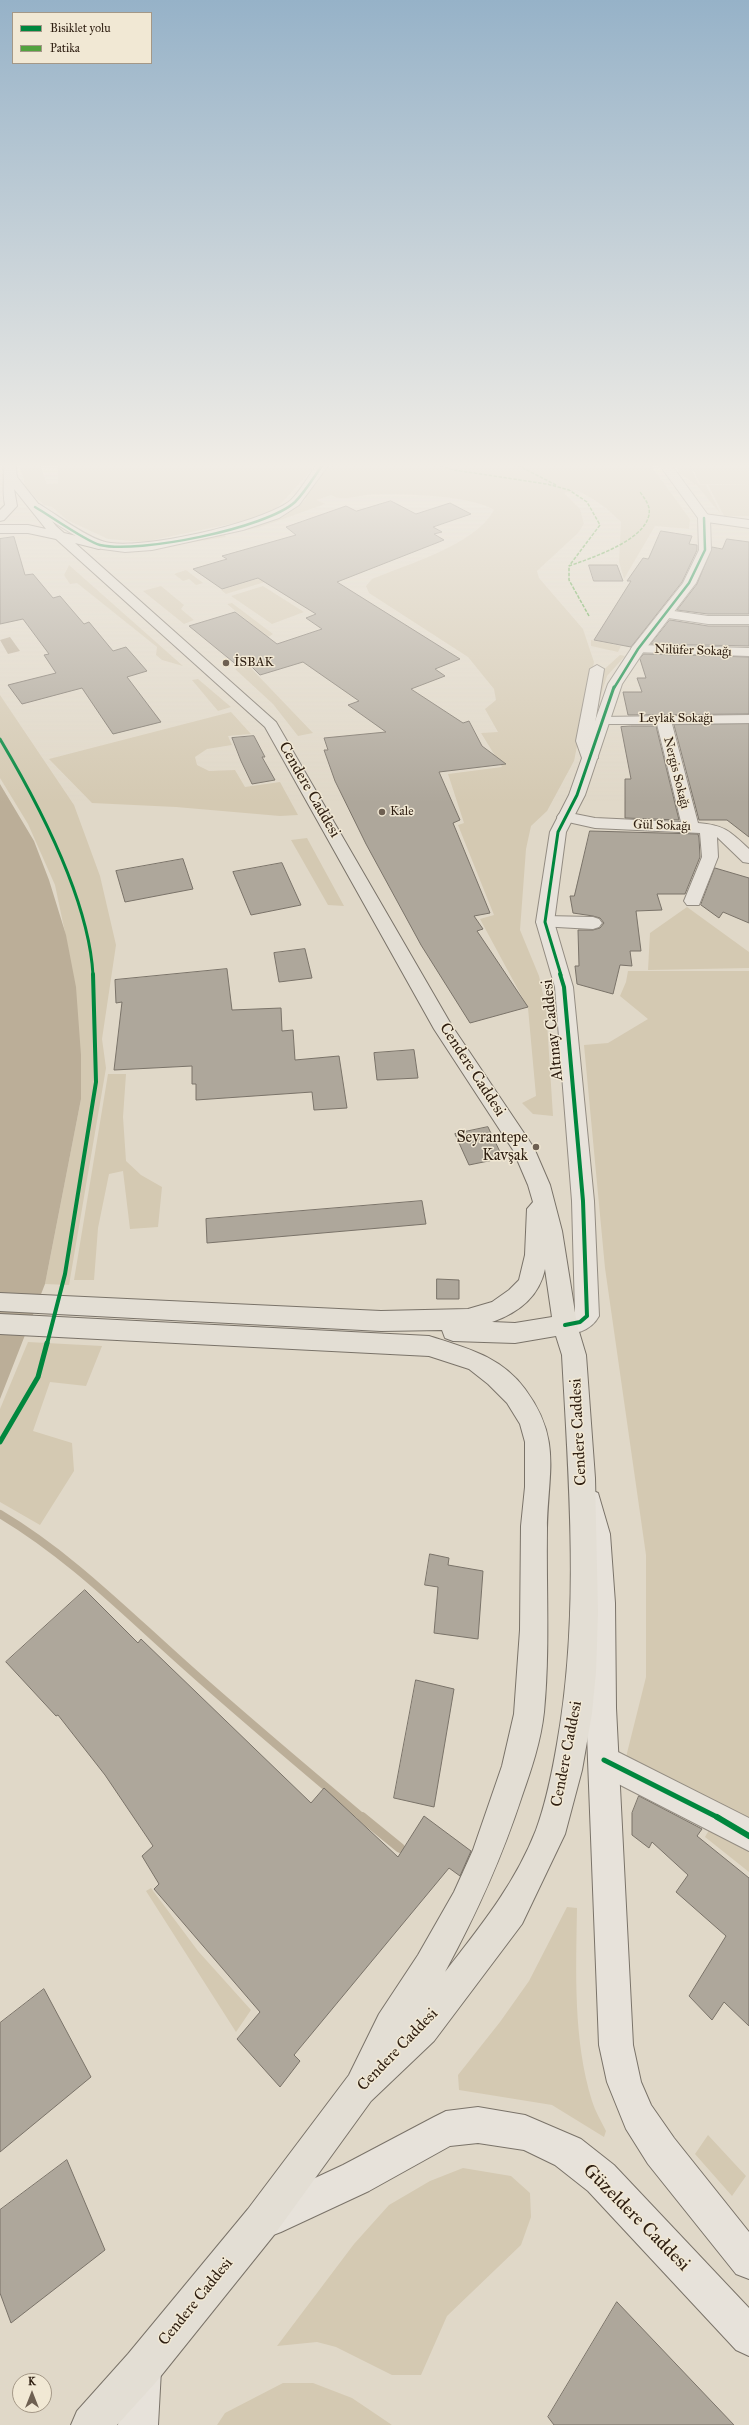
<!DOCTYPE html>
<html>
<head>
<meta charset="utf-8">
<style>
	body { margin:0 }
	#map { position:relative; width:749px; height:2425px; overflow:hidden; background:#e0d8c8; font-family:"IM FELL Great Primer",serif }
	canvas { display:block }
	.legend { position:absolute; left:12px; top:12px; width:140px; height:52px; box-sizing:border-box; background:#f1e8d4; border:1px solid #a49887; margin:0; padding:5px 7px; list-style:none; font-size:12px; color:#302013 }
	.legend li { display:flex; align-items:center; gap:8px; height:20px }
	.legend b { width:20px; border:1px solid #a49887 }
	.north { position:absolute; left:12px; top:2373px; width:40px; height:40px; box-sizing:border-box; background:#f1e8d4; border:1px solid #a49887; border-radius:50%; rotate:0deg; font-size:11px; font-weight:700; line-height:16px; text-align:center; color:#302013 }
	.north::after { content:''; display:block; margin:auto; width:14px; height:18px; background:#6e6052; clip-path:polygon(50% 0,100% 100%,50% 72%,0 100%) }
</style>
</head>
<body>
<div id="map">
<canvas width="749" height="2425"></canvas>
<ul class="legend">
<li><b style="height:5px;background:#00873e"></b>Bisiklet yolu</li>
<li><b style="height:5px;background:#52a23f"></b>Patika</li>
</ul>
<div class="north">K</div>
</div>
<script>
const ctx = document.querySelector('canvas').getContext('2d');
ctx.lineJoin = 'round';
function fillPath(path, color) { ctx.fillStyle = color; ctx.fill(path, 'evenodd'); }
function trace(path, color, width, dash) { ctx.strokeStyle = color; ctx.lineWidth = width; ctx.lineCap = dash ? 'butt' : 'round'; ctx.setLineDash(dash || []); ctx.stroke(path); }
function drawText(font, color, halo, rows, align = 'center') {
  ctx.font = font + ' "IM FELL Great Primer",serif'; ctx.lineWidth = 3; ctx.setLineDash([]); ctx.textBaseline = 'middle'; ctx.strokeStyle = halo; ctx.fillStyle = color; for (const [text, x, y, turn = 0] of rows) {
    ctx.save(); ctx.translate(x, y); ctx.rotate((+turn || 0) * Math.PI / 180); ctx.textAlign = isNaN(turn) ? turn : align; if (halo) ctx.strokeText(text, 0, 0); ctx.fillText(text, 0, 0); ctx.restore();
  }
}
const green = new Path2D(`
	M19,463h20l8,21 11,-1v-20h258l-5,8 -34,37 -14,7 -18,6 -102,21 -35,-3 -41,-19 -15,-13 -8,-2 -18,-16z
	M340,463h309l41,56 -1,10 -34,-3 -31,53 -5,-17 2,-40c-14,-14 -27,-24 -45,-32l-12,3 16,16 4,15 -6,9 -41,38 2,7 44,51 11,33 -20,99 -27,50 -16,15 -5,23 -6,81 19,46 7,31 7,109 -20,-2 -11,-11 14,-7 -8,-88 -48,-89 14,-4 -36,-90 6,-2 -16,-49 54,-7 -21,-34 17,-1 -13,-23 11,-9 -2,-11 -26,-32 -99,-64 -3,-7 6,-7c36,-15 103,-34 122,-69 -23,-15 -100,-17 -128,-15 -12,1 -24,7 -35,0l-14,5 8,4 -67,24 -34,6 2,3 -63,10c42,-10 112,-19 143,-48l-1,-2 19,-27z
	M674,463h15l10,22h7l15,29 -25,-29 -17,-12z
	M690,463h59v21h-49z
	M749,484v32h-25l-16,-31z
	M69,565l114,101 -21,-6 -6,-5 1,-8 -80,-64 -7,1 -6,-9z
	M186,570l17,13 -7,2 -7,-6 -6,2 -9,-7z
	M263,577l5,4 -42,13 -5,-4z
	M161,586l23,19 -3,4 13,11 -10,4 -41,-33z
	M263,586l41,26 -32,12 -41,-28z
	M232,603l41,31 -9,6 -5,-7 2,-1 -34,-28z
	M591,640l30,6 -3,6 -27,-6z
	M620,655l5,1 -18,20 -11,35 4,-38z
	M248,665l65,68 -15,3 -25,-32 -38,-35z
	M198,679l33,28 -13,4 -26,-31z
	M0,695l74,110 26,71 16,69 -14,94 4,29 -37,217 -24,-1 36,-185 -14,-157 -12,-57 -27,-61 -28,-46z
	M231,712l20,22 -23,2 4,9 -25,4 -12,8 2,8 12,6 26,-1 10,17 35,-5 18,33 -18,1 -104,-9 -84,-4 -43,-44z
	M307,838l37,68 -16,-1 -37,-65z
	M687,907l62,45v16l-101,2 2,-37z
	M628,971h121v857l-123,-71 20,-80v-122l-41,-287 -21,-223 24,-2 40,-24 -28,-23 6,-14z
	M108,1074h18l-3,43 3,44 15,14 21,12 -4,40 -28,2 -7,-58 -14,3 -11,54 -4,52h-20z
	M28,1342l74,4 -16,40 -36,-4 -17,49 39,12 2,28 -34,54 -40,-23v-93z
	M713,1823l36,26v23l-44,-35z
	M151,1888l47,63 53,59 -15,22 -90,-141z
	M567,1907l10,1c-1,64 -4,131 15,193 3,10 9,20 14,30l-2,6 -52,-32 -93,-15 -1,-15 42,-53 29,-41z
	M708,2135l38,41 -14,20 -37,-42z
	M463,2168l48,8 19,17 1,24 -10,28 -74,71 -26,59h-29l-56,-28 -19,-5 -40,4 77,-102 35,-39 41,-24z
	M283,2383h30l39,15 40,27h-175l8,-12z`);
const water = new Path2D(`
	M10,637l10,14 -12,3 -8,-14z
	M0,784l34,57 15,39 17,55 10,52 5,68v44l-36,185 -45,115z`);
const streamFar1 = new Path2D(`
	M0,1514c67,40 120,93 178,145 60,54 123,107 185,159`);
const stream = new Path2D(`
	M362,1817l38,31`);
const building = new Path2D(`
	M391,501l25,13 34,-11 21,11 -38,13 9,5 -8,2 10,6 -107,42 123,77 -25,10 10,7 -34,13 52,34 6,-2 13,25 24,18 -67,8 21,48 -7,3 37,90 -16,3 9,13 -6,2 51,76 -58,16 -49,-78 -55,-101 -31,-63 -11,-31h4l-4,-12 62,-6 -38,-27 11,-4 -56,-39 -43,13 -12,-12 -10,3 -49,-40 46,-14 42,32 45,-15 -16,-11 10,-4 -58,-36 -36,11 -29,-20 34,-10 -5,-3 74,-21 -10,-8 60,-21 10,5z
	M661,531l31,5 -3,8 8,1v5l-15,32 -51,65 -37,-7 37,-59h-4l16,-23 5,1z
	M14,537l11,38 8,-1 20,24 7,-2 24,28 5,-2 24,29 13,-4 21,24 -20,6 34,45 -48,12 -31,-46 -60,16 -14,-19 48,-12 -12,-18 5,-1 -26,-35 -23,5v-85z
	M727,539l22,3v72h-41l-31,-4 20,-26 15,-37 10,2z
	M589,565h28l6,16h-29z
	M670,620l38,6h41v20l-98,-2z
	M644,654l105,3v57l-121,1 -5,-23h19l-5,-14h9l-6,-19z
	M749,724v113l-22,-17h-28l-25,-95z
	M631,726h25l23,94 -54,-2v-39h6l-10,-52z
	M254,736l11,21h-3l13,23 -23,4 -11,-23 -9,-23z
	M590,831l108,3 1,4 1,19 -15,37h-28l5,16 -26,1 5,40h-11l2,15 -12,-1 -7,29 -36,-10 -2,-18h4l-1,-36h15l7,-2 4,-5 -4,-5 -7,-2 -20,-3 -3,-17h4z
	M183,859l10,30 -68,13 -9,-31z
	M282,863l19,42 -50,10 -18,-43z
	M715,868l34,10v45l-26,-11 -4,6 -18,-13z
	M305,949l7,29 -33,4 -5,-29z
	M227,969l5,41 49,-2 1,23 11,-1 2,30 44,-4 8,52 -33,2 -2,-18 -116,8v-16h-4v-18l-78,4 8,-68 -6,1 -1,-23z
	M414,1050l4,28 -41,2 -3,-27z
	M488,1127l15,31 -34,7 -14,-31z
	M422,1201l4,23 -219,19 -1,-24z
	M437,1279l22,1v19h-22z
	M430,1554l19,4 -1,7 35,6 -5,68 -44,-6 4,-46 -13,-2z
	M85,1590l53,53 3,-4 170,164 13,-15 74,69 26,-41 47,35 -11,25 -11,-8 -155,187 6,6 -20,26 -43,-48 23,-27 -106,-123 5,-5 -17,-28 11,-10 -48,-71 -47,-60 -2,1 -50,-54z
	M416,1680l38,9 -20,118 -40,-9z
	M639,1796l63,33 -5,7 52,42v148l-25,-24 -12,18 -23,-24 37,-60 -50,-44 12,-17 -36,-33 -3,6 -17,-13v-22z
	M44,1989l47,88 -91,75v-129z
	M67,2160l38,90 -94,73 -11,-30v-83z
	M617,2302l117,123h-180l-6,-8z`);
const minor = new Path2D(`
	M318,463h12l-31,42 -20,13 -36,12 -91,20 -27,2 -30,-4 -66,-41 2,-3h8c18,11 44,31 63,37 32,12 164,-19 189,-41 10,-10 18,-25 27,-37z
	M704,514l45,6v8l-49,-7 -2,-3z
	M667,610l41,6h41v8h-41l-46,-7 -2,-3 2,-3z
	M638,645l111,3v8l-116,-4 -2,-3 2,-3z
	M597,665l7,4 -12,72 6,17 -8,5 -8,-5 -6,-17 14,-72z
	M749,715v8l-77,1 26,99c26,2 32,8 51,26v14l-6,-1 -26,-25 1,20 -19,48h-12l-3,-4 18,-44 -2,-24 -105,-5 -36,-8 -2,-3 2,-3 6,-2 30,6 86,4 -24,-98h-53l-5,-1 -2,-3 2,-3z
	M545,916l48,1 6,2 3,4 -3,4 -6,2 -54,-3 -3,-4 3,-4z
	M604,1745l145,73v33l-156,-80 -4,-11 4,-11z`);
const tertiary = new Path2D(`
	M658,463h12l40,55 1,32 -15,33 -52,68 -22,33 -37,111 -19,37 -12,90 19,65 21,214 5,115c-8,15 -27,21 -42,16l-4,-7 4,-7 18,-6 -3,-111 -17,-214 -19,-65 14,-90 19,-37 39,-111 25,-38 50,-63 16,-33 -1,-32z`);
const secondary = new Path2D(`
	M589,1489l9,4 12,41 5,69 1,105 17,337 8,37 10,23 23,33 75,94v47l-13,-5 -88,-110 -22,-35 -19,-47 -8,-37 -13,-337 1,-105 -3,-69 -8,-33 4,-8z
	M478,2107l47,8 56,24 33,26 135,143v48l-13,-6 -148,-159 -33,-26 -31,-15 -46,-7 -28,3 -81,45 -88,41 -13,5 -13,-5 -5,-13 5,-13 88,-41 91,-48 12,-6z
	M142,2351l14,5 5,14 -3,55h-40l5,-55 5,-14z`);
const primary = new Path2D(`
	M3,463h12l2,14 39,49 8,7 39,9 2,3 -6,4 -24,-6 201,179 176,304 82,122 16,37 12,46 15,94 9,30 9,123 3,135 -2,59 -4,41 -10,57 -17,64 -43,90 -88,117 -63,60 -97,134 -118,147 -39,43h-46l6,-14 51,-57 120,-145 101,-134 30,-61 39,-59 36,-63 19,-42 29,-84 12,-52 6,-84 1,-104 4,-39v-45l-5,-18 -13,-21 -19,-19 -19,-15 -40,-13 -429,-22v-20l429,22c37,12 72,20 96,53 37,50 23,83 22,139 -1,61 3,123 -3,184 -3,29 -13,58 -22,84 -21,64 -45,117 -77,176 35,-45 70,-88 91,-142 10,-27 16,-57 21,-86 23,-128 12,-260 5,-389l-6,-19 -41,7 -62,-2 -8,-3 -3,-8 -61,1 -381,-20v-18l381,18 87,-2 24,-7 17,-12 10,-10 6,-25 2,-46 6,-7 -5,-17 -15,-35 -79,-121 -169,-302 -209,-188 -28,-6h-28v-8h28l18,4 -32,-40 3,17 -13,14 -4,1v-11l5,-5c-3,-14 0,-27 -2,-42zM545,1269l7,48 -37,6 -23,-1c26,-9 47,-25 53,-53z`);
const quiet = new Path2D(`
	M430,463l24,7 93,14 22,6 18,12 13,23 -31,41
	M513,463l43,22
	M589,616l-20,-36v-14c22,-8 85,-28 80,-58 -1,-5 -6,-12 -9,-16`);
const cyclewayFar4 = new Path2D(`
	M35,507c14,8 52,35 65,38 38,9 167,-17 195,-43 11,-11 20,-27 29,-39
	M614,688l24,-39 51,-66 16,-33 -1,-32`);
const cyclewayFar3 = new Path2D(`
	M0,739c38,64 89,161 93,236
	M561,975l-16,-53 13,-90 19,-37 37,-108`);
const cyclewayFar2 = new Path2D(`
	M560,974l4,13 19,214 4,115 -7,6 -15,3
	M47,1344l18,-70 31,-192 -3,-108`);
const cyclewayFar1 = new Path2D(`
	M0,1442l38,-65 9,-34
	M604,1760l115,58`);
const cycleway = new Path2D(`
	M717,1817l32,19`);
const markers = [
	[226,663,4,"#6e6052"],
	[382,812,4,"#6e6052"],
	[536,1147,4,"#6e6052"]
];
const farStreetnames = [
	["Nilüfer Sokağı",693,651,2],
	["Leylak Sokağı",676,719],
	["Nergis Sokağı",676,773,76],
	["Gül Sokağı",662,826,2]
];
const farPoinames = [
	["İSBAK",234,663],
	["Kale",390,812]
];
const streetNames = [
	["Cendere Caddesi",309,790,60],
	["Altınay Caddesi",553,1030,-96],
	["Cendere Caddesi",472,1070,57],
	["Cendere Caddesi",579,1432,-93],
	["Cendere Caddesi",567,1754,-79],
	["Cendere Caddesi",398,2050,-46],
	["Cendere Caddesi",196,2302,-51]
];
const poiNames = [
	["Seyrantepe",528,1138],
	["Kavşak",528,1156]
];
const nearStreetnames = [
	["Güzeldere Caddesi",636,2218,45]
];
fillPath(green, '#d4c9b2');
fillPath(water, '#bbae98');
trace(streamFar1, '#bbae98', 8);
trace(stream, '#bbae98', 10);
fillPath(building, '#aea79b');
trace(building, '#7a7369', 1);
trace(minor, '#938c82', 2);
trace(tertiary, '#938c82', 2);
trace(secondary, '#7a7369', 2);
trace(primary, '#7a7369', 2);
fillPath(minor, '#e7e2da');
fillPath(tertiary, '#e7e2da');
fillPath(secondary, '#e7e2da');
fillPath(primary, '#e3ded4');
trace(quiet, '#52a23f', 1.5, [3.5, 1.5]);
trace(cyclewayFar4, '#00873e', 2.5);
trace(cyclewayFar3, '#00873e', 3);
trace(cyclewayFar2, '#00873e', 4);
trace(cyclewayFar1, '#00873e', 5);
trace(cycleway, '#00873e', 6);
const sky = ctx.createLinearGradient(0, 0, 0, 803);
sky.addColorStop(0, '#96b2c8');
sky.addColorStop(0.58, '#f1ede6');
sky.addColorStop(1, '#f1ede600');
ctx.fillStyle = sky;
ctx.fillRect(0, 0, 749, 803);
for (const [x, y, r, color] of markers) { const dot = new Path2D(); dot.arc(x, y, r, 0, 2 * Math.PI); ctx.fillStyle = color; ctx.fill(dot); trace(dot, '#f1e8d4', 1.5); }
drawText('13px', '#302013', '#f1e8d4', farStreetnames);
drawText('13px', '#302013', '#f1e8d4', farPoinames, 'left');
drawText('16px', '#302013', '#f1e8d4', streetNames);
drawText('16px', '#302013', '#f1e8d4', poiNames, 'right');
drawText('19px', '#302013', '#f1e8d4', nearStreetnames);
</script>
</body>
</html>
